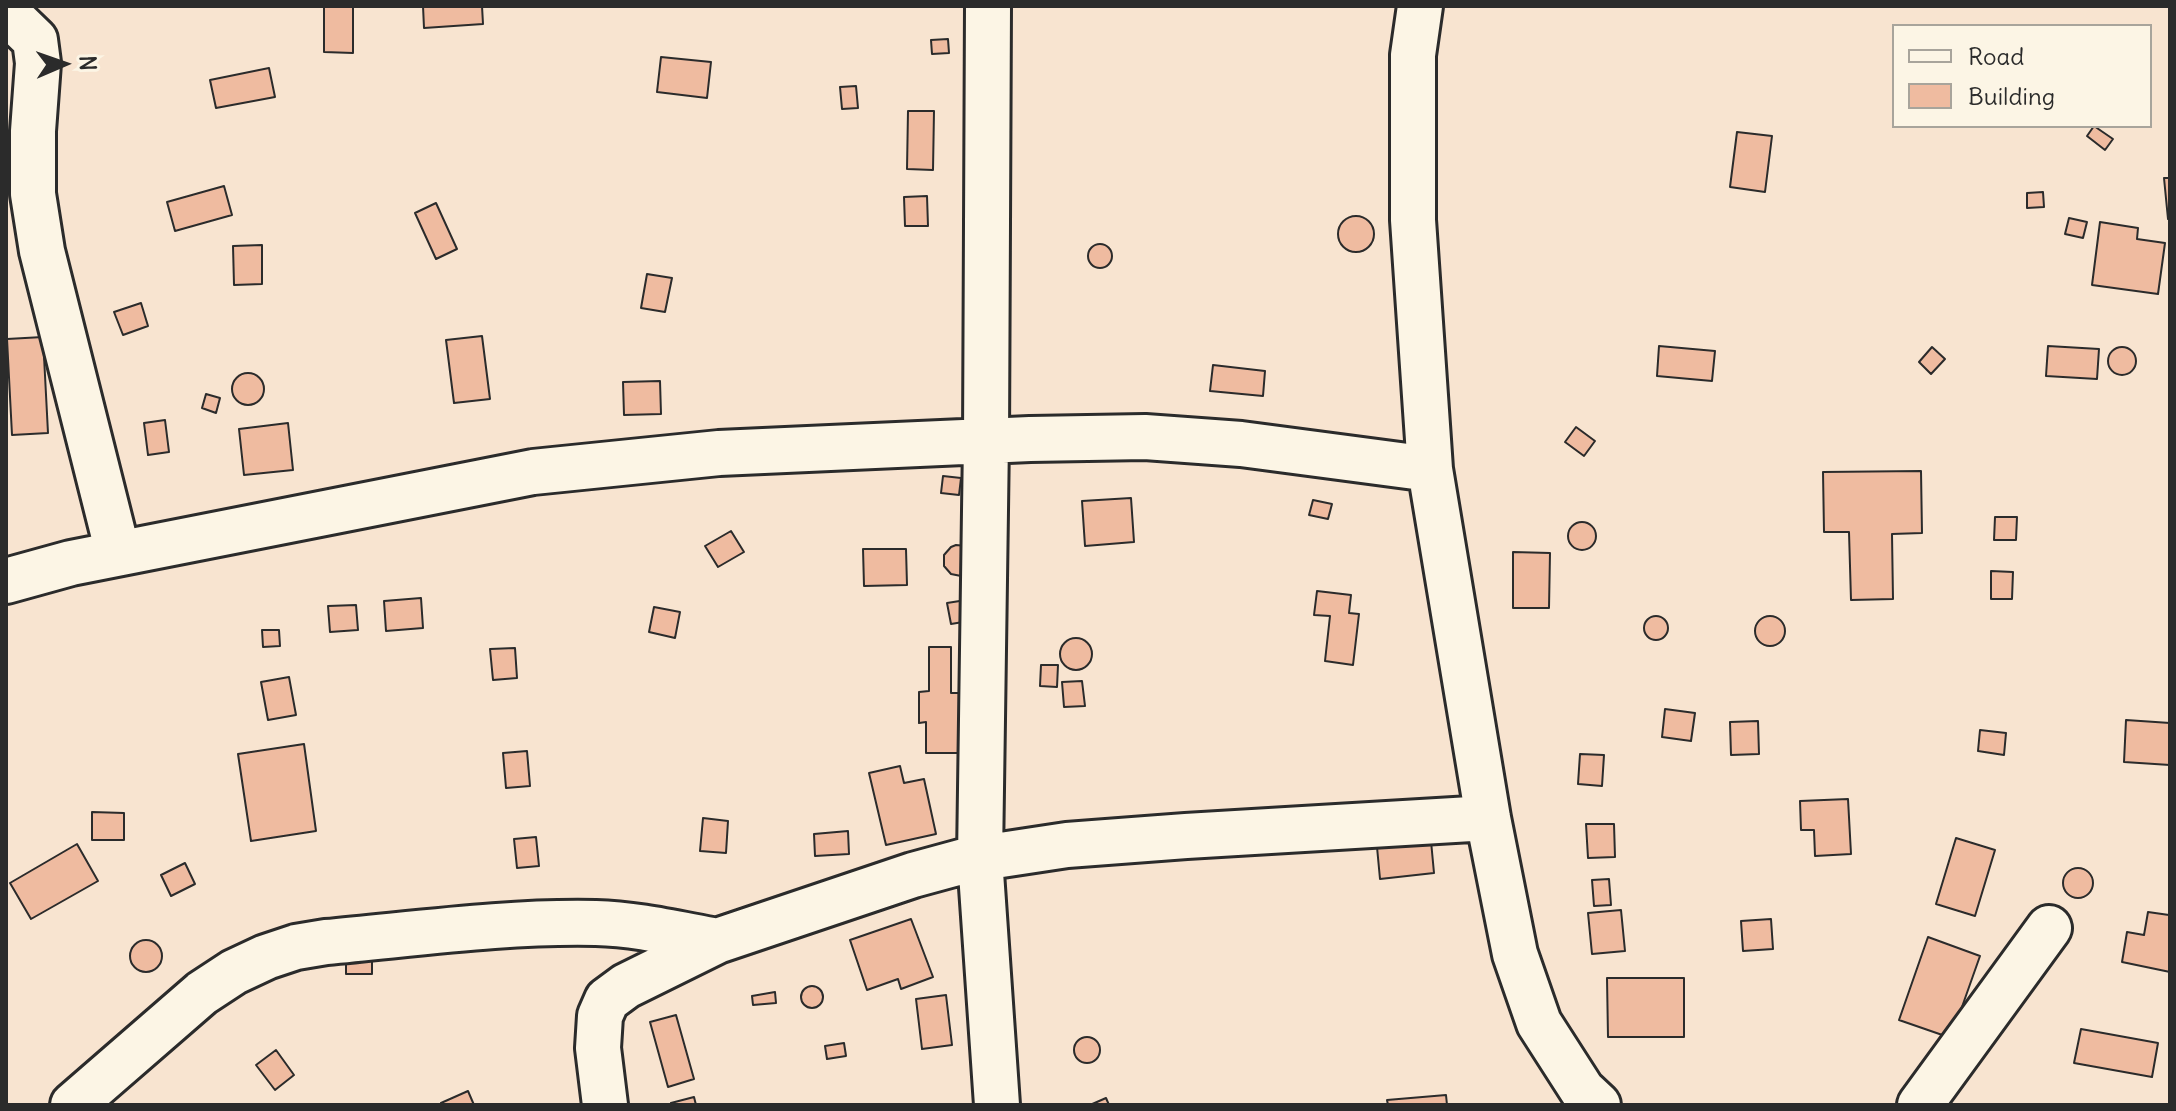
<!DOCTYPE html>
<html>
<head>
<meta charset="utf-8">
<style>
	body { margin:0 }
	#map { position:relative; width:2176px; height:1111px; overflow:hidden; background:#f8e4d0; font-family:Delius,sans-serif }
	canvas { display:block }
	.frame { position:absolute; inset:0; border:8px solid #2b2b2b; pointer-events:none }
	.legend { position:absolute; left:1892px; top:24px; width:260px; height:104px; box-sizing:border-box; background:#fcf5e5; border:2px solid #a8a49b; margin:0; padding:10px 14px; list-style:none; font-size:24px; color:#2b2b2b }
	.legend li { display:flex; align-items:center; gap:16px; height:40px }
	.legend b { width:40px; border:2px solid #a8a49b }
	.north { position:absolute; left:24px; top:24px; width:80px; height:80px; -webkit-text-stroke:6px #fcf5e5; paint-order:stroke; rotate:88deg; font-size:22px; font-weight:700; line-height:32px; text-align:center; color:#2b2b2b }
	.north::after { content:''; display:block; margin:auto; width:28px; height:36px; background:#2b2b2b; clip-path:polygon(50% 0,100% 100%,50% 72%,0 100%) }
</style>
</head>
<body>
<div id="map">
<canvas width="2176" height="1111"></canvas>
<div class="frame"></div>
<ul class="legend">
<li><b style="height:10px;background:#fcf5e5"></b>Road</li>
<li><b style="height:22px;background:#efbba0"></b>Building</li>
</ul>
<div class="north">N</div>
</div>
<script>
const ctx = document.querySelector('canvas').getContext('2d');
ctx.lineJoin = 'round';
function fillPath(path, color) { ctx.fillStyle = color; ctx.fill(path, 'evenodd'); }
function trace(path, color, width, dash) { ctx.strokeStyle = color; ctx.lineWidth = width; ctx.lineCap = dash ? 'butt' : 'round'; ctx.setLineDash(dash || []); ctx.stroke(path); }
const building = new Path2D(`
	M324,6h29v47l-29,-1z
	M423,6h59l1,18 -59,4z
	M948,39l1,14 -17,1 -1,-14z
	M661,57l50,5 -4,36 -50,-6z
	M269,68l6,29 -59,11 -6,-28z
	M856,86l2,22 -16,1 -2,-22z
	M908,111h26l-1,59 -26,-1z
	M2094,126l19,13 -8,11 -18,-14z
	M1737,132l35,4 -7,56 -35,-5z
	M2164,178h6v40l-2,1z
	M224,186l8,29 -57,16 -8,-29z
	M2043,192l1,15 -17,1v-15z
	M927,196l1,30h-23l-1,-29z
	M436,203l21,46 -21,10 -21,-46z
	M1338 234a18 18 0 1 1 36 0a18 18 0 1 1-36 0Z
	M2069,218l18,4 -4,16 -18,-4z
	M2100,222l38,6 -1,11 28,4 -7,51 -66,-9z
	M1088 256a12 12 0 1 1 24 0a12 12 0 1 1-24 0Z
	M262,245v39l-28,1 -1,-39z
	M647,274l25,4 -7,34 -24,-4z
	M141,303l7,23 -25,9 -9,-23z
	M482,336l8,63 -36,4 -8,-63z
	M43,337l5,96 -36,2 -5,-96z
	M1659,346l56,5 -3,30 -55,-5z
	M2048,346l51,3 -2,30 -51,-3z
	M2108 361a14 14 0 1 1 28 0a14 14 0 1 1-28 0Z
	M1932,347l13,12 -14,15 -12,-12z
	M1213,365l52,6 -2,25 -53,-5z
	M232 389a16 16 0 1 1 32 0a16 16 0 1 1-32 0Z
	M660,381l1,33 -37,1 -1,-33z
	M206,394l14,4 -4,15 -14,-5z
	M165,420l4,32 -21,3 -4,-32z
	M288,423l5,47 -49,5 -5,-46z
	M1576,427l19,14 -11,15 -19,-14z
	M1921,471l1,62 -30,1 1,65 -42,1 -2,-68h-25l-1,-60z
	M943,476l18,2 -2,17 -18,-2z
	M1131,498l3,44 -49,4 -3,-45z
	M1313,500l19,4 -4,15 -19,-4z
	M1995,517h22l-1,23h-22z
	M1568 536a14 14 0 1 1 28 0a14 14 0 1 1-28 0Z
	M731,531l13,21 -26,15 -13,-21z
	M956,545l10,1v29l-5,1 -10,-2 -7,-8v-11l7,-8z
	M863,549h43l1,36 -43,1z
	M1513,552l37,1 -1,55h-36z
	M1991,571l22,1 -1,27h-21z
	M1317,591l34,4 -2,18 10,1 -6,51 -28,-4 5,-45 -16,-1z
	M421,598l2,30 -37,3 -2,-30z
	M966,600l3,21 -18,3 -4,-21z
	M356,605l2,25 -28,2 -2,-26z
	M654,607l26,5 -5,26 -26,-6z
	M1755 631a15 15 0 1 1 30 0a15 15 0 1 1-30 0Z
	M1644 628a12 12 0 1 1 24 0a12 12 0 1 1-24 0Z
	M262,630h17l1,16 -17,1z
	M1060 654a16 16 0 1 1 32 0a16 16 0 1 1-32 0Z
	M929,647h22v46h9l11,60h-45v-31l-7,1v-31l10,-1z
	M515,648l2,30 -24,2 -3,-31z
	M1041,665h17l-1,22 -17,-1z
	M289,677l7,38 -28,5 -7,-38z
	M1082,681l3,25 -21,1 -2,-25z
	M1665,709l30,4 -4,28 -29,-4z
	M2126,720l44,3v42l-46,-3z
	M1758,721l1,33 -28,1 -1,-33z
	M1980,730l26,3 -2,22 -26,-4z
	M304,744l12,87 -65,10 -13,-87z
	M527,751l3,35 -24,2 -3,-35z
	M1580,754l24,1 -2,31 -24,-2z
	M900,766l4,17 20,-4 12,55 -50,11 -17,-72z
	M1848,799l3,55 -36,2 -1,-26h-13l-1,-29z
	M92,812l32,1v27h-32z
	M703,818l25,3 -2,32 -26,-2z
	M1586,824h28l1,33 -27,1z
	M848,831l1,23 -34,2 -1,-22z
	M536,837l3,29 -22,2 -3,-29z
	M1956,838l39,12 -20,66 -39,-12z
	M1431,841l3,32 -54,6 -3,-32z
	M77,844l21,37 -67,38 -21,-36z
	M185,863l10,21 -24,12 -10,-21z
	M2063 883a15 15 0 1 1 30 0a15 15 0 1 1-30 0Z
	M1609,879l2,26 -17,1 -2,-26z
	M1621,910l4,41 -33,3 -4,-41z
	M2170,910v62l-48,-10 5,-30 17,3 4,-23 21,3z
	M911,919l22,58 -32,12 -3,-10 -31,11 -17,-50z
	M1771,919l2,30 -30,2 -2,-30z
	M1928,937l52,19 -29,82 -52,-18z
	M130 956a16 16 0 1 1 32 0a16 16 0 1 1-32 0Z
	M346,959h26v15h-26z
	M1607,978h77v59h-76z
	M801 997a11 11 0 1 1 22 0a11 11 0 1 1-22 0Z
	M775,992l1,11 -23,2 -1,-9z
	M946,995l6,50 -30,4 -6,-50z
	M676,1015l18,64 -26,8 -18,-65z
	M2081,1029l77,14 -6,34 -78,-14z
	M1074 1050a13 13 0 1 1 26 0a13 13 0 1 1-26 0Z
	M844,1043l2,13 -19,3 -2,-13z
	M276,1050l18,25 -19,15 -19,-25z
	M468,1091l6,14h-32l-1,-2z
	M1446,1095l1,10h-59l-1,-5z
	M694,1097l2,8h-24l-1,-2z
	M1106,1098l3,7h-19z`);
const minor = new Path2D(`
	M988,6l-2,435 -6,417 17,247
	M1420,6l-7,49v165l17,249 58,349 27,136 24,69 43,67 16,15
	M6,12l29,28 3,23 -5,68v63l9,57 76,302
	M6,581l65,-18 462,-91 186,-19 311,-14 115,-2 96,7 189,25
	M73,1105l129,-112 32,-21 32,-15 30,-10 30,-5c89,-8 180,-21 270,-19 41,1 82,11 121,18
	M605,1105l-7,-57 2,-32 7,-16 19,-14 91,-45 196,-66 55,-15 99,-15 119,-9 302,-18
	M1920,1105l129,-177`);
fillPath(building, '#efbba0');
trace(building, '#2b2b2b', 2);
trace(minor, '#2b2b2b', 50);
trace(minor, '#fcf5e5', 44);
</script>
</body>
</html>
